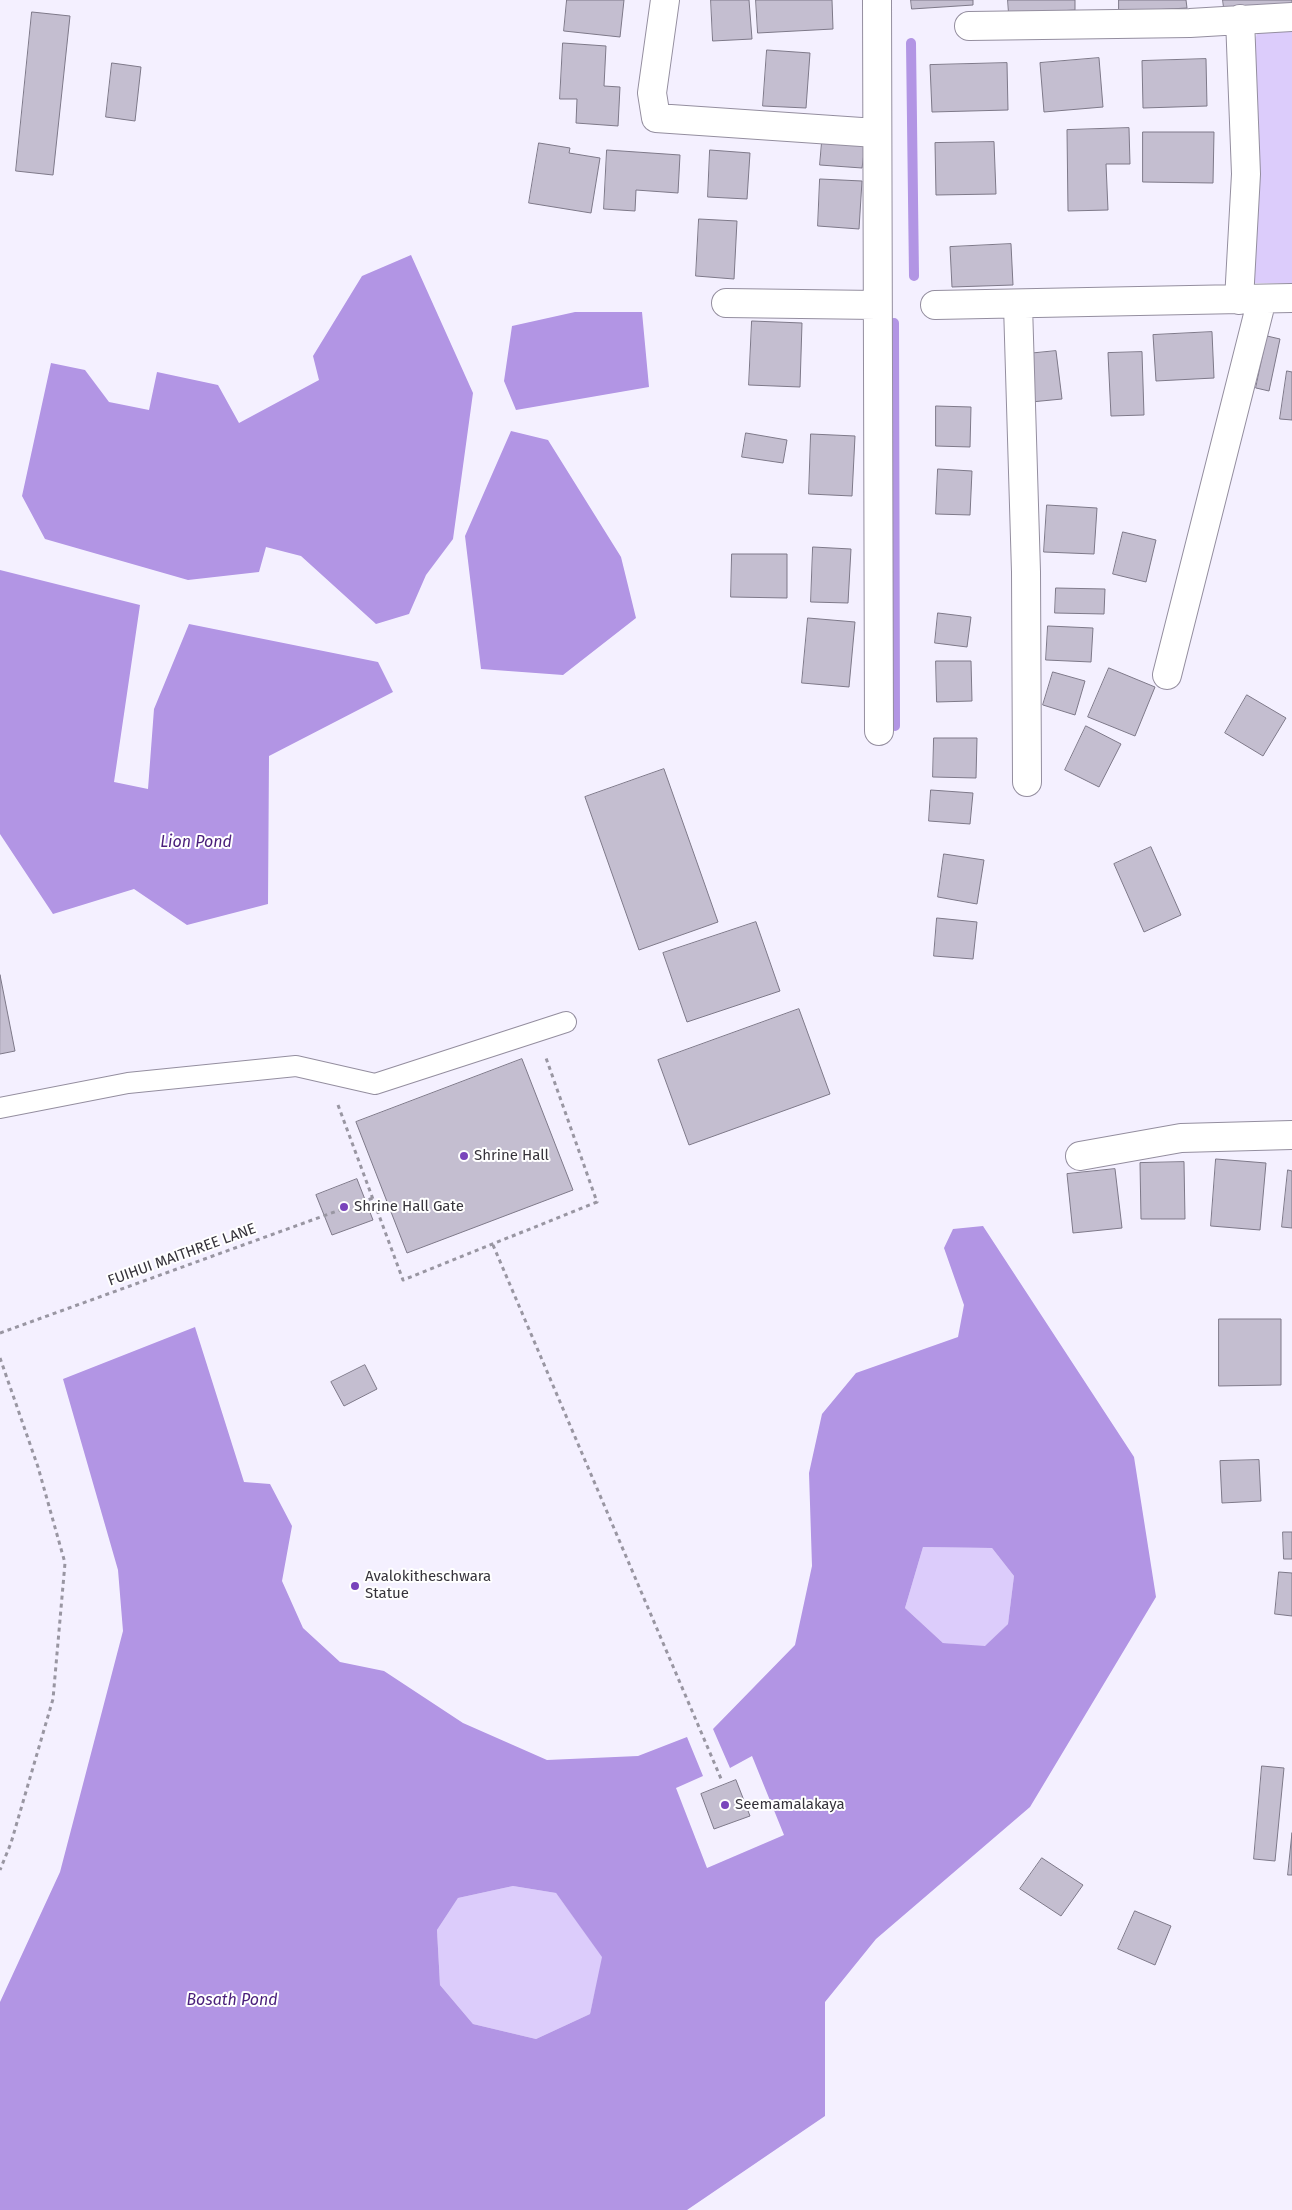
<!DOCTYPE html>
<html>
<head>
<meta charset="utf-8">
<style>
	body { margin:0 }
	canvas { display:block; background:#f4f0ff }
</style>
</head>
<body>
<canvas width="1292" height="2210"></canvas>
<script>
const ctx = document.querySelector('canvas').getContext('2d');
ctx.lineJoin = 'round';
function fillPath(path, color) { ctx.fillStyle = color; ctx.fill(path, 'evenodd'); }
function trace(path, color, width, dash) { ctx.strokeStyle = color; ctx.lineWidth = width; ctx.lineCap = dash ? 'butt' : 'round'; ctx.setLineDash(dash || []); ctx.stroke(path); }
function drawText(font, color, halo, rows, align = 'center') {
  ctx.font = font + ' "Fira Sans",sans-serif'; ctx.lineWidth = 4; ctx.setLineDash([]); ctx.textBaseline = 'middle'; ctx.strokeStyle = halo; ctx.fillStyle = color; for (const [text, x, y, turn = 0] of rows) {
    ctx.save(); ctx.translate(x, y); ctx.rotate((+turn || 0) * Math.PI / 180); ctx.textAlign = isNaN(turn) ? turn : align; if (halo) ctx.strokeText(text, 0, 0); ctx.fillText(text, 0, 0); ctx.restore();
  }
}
const green = new Path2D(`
	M1292,25v258h-40v-230l5,-20z
	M923,1547l69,1 22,28 -6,48 -23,23 -42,-4 -38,-35z
	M513,1886l43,7 47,64 -13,57 -54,25 -63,-15 -33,-39 -3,-55 21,-32z`);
const water = new Path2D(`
	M411,255l62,138 -20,146 -27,36 -17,39 -33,10 -75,-68 -35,-9 -7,25 -71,8 -143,-41 -23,-43 29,-133 34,7 24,32 40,8 8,-38 61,13 21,38 80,-43 -6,-24 49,-80z
	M575,312h67l7,75 -133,23 -12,-29 8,-55z
	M511,431l37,9 73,117 15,61 -73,57 -82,-6 -16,-133z
	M0,570l140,35 -26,177 34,7 6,-80 35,-85 189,38 15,30 -124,64 -1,148 -81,21 -53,-36 -81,25 -53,-80z
	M983,1226l151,231 22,140 -126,210 -154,132 -51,63v114l-138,94h-687v-208l60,-130 63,-241 -5,-61 -55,-191 132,-52 49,155 26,2 22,42 -10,55 21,47 37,34 44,9 79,52 84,37 91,-4 49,-19 16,39 -27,12 31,80 77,-33 -32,-79 -22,12 -17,-39 82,-84 17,-79 -3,-93 13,-59 34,-41 102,-36 6,-32 -20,-57 9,-19zM923,1547l69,1 22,28 -6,48 -23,22 -42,-3 -38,-35zM513,1886l43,7 46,64 -12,57 -54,25 -63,-15 -33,-39 -3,-55 21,-32z`);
const stream = new Path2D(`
	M911,43l3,233
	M894,323l1,403`);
const building = new Path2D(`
	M567,0h57l-4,37 -56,-6z
	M711,0h38l3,39 -39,2z
	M756,0h76l1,29 -75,4z
	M911,0h62v5l-61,4z
	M1008,0h67v10l-66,4z
	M1119,0h67l1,8 -68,4z
	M1223,0h69v4l-68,4z
	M32,12l38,4 -17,159 -37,-4z
	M563,43l43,3 -2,40 16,1 -2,39 -42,-3 1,-24h-17z
	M767,50l43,3 -4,55 -43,-2z
	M1099,58l4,49 -59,5 -4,-49z
	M1206,59l1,47 -64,2 -1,-47z
	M112,63l29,4 -6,54 -29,-4z
	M1007,63l1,47 -76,2 -2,-47z
	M1129,128l1,36h-24l2,46 -40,1 -1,-81z
	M1143,132h71l-1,51 -70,-1z
	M822,142l43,4 -3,22 -42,-3z
	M994,142l2,52 -60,1 -1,-52z
	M539,143l31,5 -1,5 31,5 -9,55 -62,-10z
	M607,150l73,5 -2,38 -42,-3 -1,21 -31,-2z
	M710,150l40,3 -3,46 -39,-2z
	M820,179l42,2 -3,48 -41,-3z
	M699,219l38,2 -3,58 -38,-3z
	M1011,244l2,41 -61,2 -2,-40z
	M752,321l50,2 -2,64 -51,-2z
	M1212,332l2,46 -58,3 -3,-46z
	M1267,336l13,3 -11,52 -13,-3z
	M1056,351l6,48 -31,3 -5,-48z
	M1142,352l2,63 -33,1 -3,-63z
	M1287,371l5,1v48l-12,-1z
	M936,406l35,1 -1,40 -34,-1z
	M746,433l41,7 -4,23 -41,-6z
	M811,434l44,2 -3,60 -43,-2z
	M938,469l34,2 -2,44 -34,-1z
	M1047,505l50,3 -3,46 -50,-2z
	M1123,532l33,8 -10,42 -33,-8z
	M813,547l38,2 -3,54 -37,-1z
	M732,554h55v44l-56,-1z
	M1056,588l49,1 -1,25 -49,-1z
	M938,613l33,4 -4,30 -32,-4z
	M808,618l47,4 -6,65 -47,-4z
	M1048,626l45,2 -2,34 -45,-2z
	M936,661h35l1,40 -35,1z
	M1109,668l46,19 -20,49 -47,-19z
	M1053,672l32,9 -10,34 -32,-10z
	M1247,695l39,23 -23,38 -38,-23z
	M1086,726l35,18 -22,43 -34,-17z
	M934,738h43l-1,40 -43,-1z
	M664,769l54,153 -79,28 -54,-153z
	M931,790l42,3 -3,31 -41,-3z
	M1151,847l30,68 -37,17 -30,-68z
	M944,854l40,6 -7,44 -39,-7z
	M937,918l40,4 -4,37 -39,-3z
	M756,922l24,69 -93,31 -24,-69z
	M0,975l15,76 -15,3z
	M799,1009l31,85 -141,51 -31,-85z
	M522,1059l51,131 -166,63 -51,-131z
	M1216,1159l50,4 -6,67 -49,-4z
	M1184,1162l1,57h-44l-1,-56z
	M1115,1169l7,59 -49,5 -6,-59z
	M1288,1170l4,1v57l-10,-1z
	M357,1179l16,41 -41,15 -16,-40z
	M1219,1319h62v66l-62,1z
	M365,1365l12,24 -33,17 -13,-24z
	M1259,1460l2,41 -39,2 -2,-42z
	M1283,1532h9v27h-8z
	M1279,1572l13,1v43l-17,-2z
	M1262,1766l22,2 -9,93 -21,-2z
	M736,1780l14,36 -36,13 -13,-35z
	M1292,1833v42h-4z
	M1042,1858l41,27 -22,31 -41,-27z
	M1135,1911l36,15 -16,39 -37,-16z`);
const path = new Path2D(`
	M338,1105l65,175 194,-78 -51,-144
	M493,1245l229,536
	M0,1333l373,-135
	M0,1358l38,109 27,96 -12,136 -42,144 -11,27`);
const lane = new Path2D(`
	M0,1108l128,-25 168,-17 79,18 191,-62`);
const street = new Path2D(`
	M665,0l-13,93 4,25 220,15
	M877,0l2,731
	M969,26l221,-3 102,-6
	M1239,300l7,-126 -6,-155
	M726,303l150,2
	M935,305l357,-7
	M1018,305l8,267 1,210
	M1167,675l95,-376
	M1080,1156l101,-18 111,-3`);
const markers = [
	[464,1156,5,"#7944bb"],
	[344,1207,5,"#7944bb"],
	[355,1586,5,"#7944bb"],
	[725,1805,5,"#7944bb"]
];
const poiNames = [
	["Shrine Hall",474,1156],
	["Shrine Hall Gate",354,1207],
	["Avalokitheschwara",365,1577],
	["Statue",365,1594],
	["Seemamalakaya",735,1805]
];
const streetNames = [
	["FUIHUI MAITHREE LANE",182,1255,-20]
];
const waterNames = [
	["Lion Pond",196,843],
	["Bosath Pond",232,2001]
];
fillPath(green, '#dcccfb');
fillPath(water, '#b295e4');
trace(stream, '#b295e4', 10);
fillPath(building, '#c4bed0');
trace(building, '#7e7989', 1);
trace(lane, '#948e9f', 22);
trace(street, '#948e9f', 30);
trace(path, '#9996a2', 3, [4, 4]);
trace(lane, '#fff', 20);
trace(street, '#fff', 28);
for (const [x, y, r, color] of markers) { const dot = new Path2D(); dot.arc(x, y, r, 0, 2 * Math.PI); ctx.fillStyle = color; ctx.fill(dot); trace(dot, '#fff', 2); }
drawText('15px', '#36333b', '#fff', poiNames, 'left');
drawText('15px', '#36333b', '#fff', streetNames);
drawText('italic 16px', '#4b207c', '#fff', waterNames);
</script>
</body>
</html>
